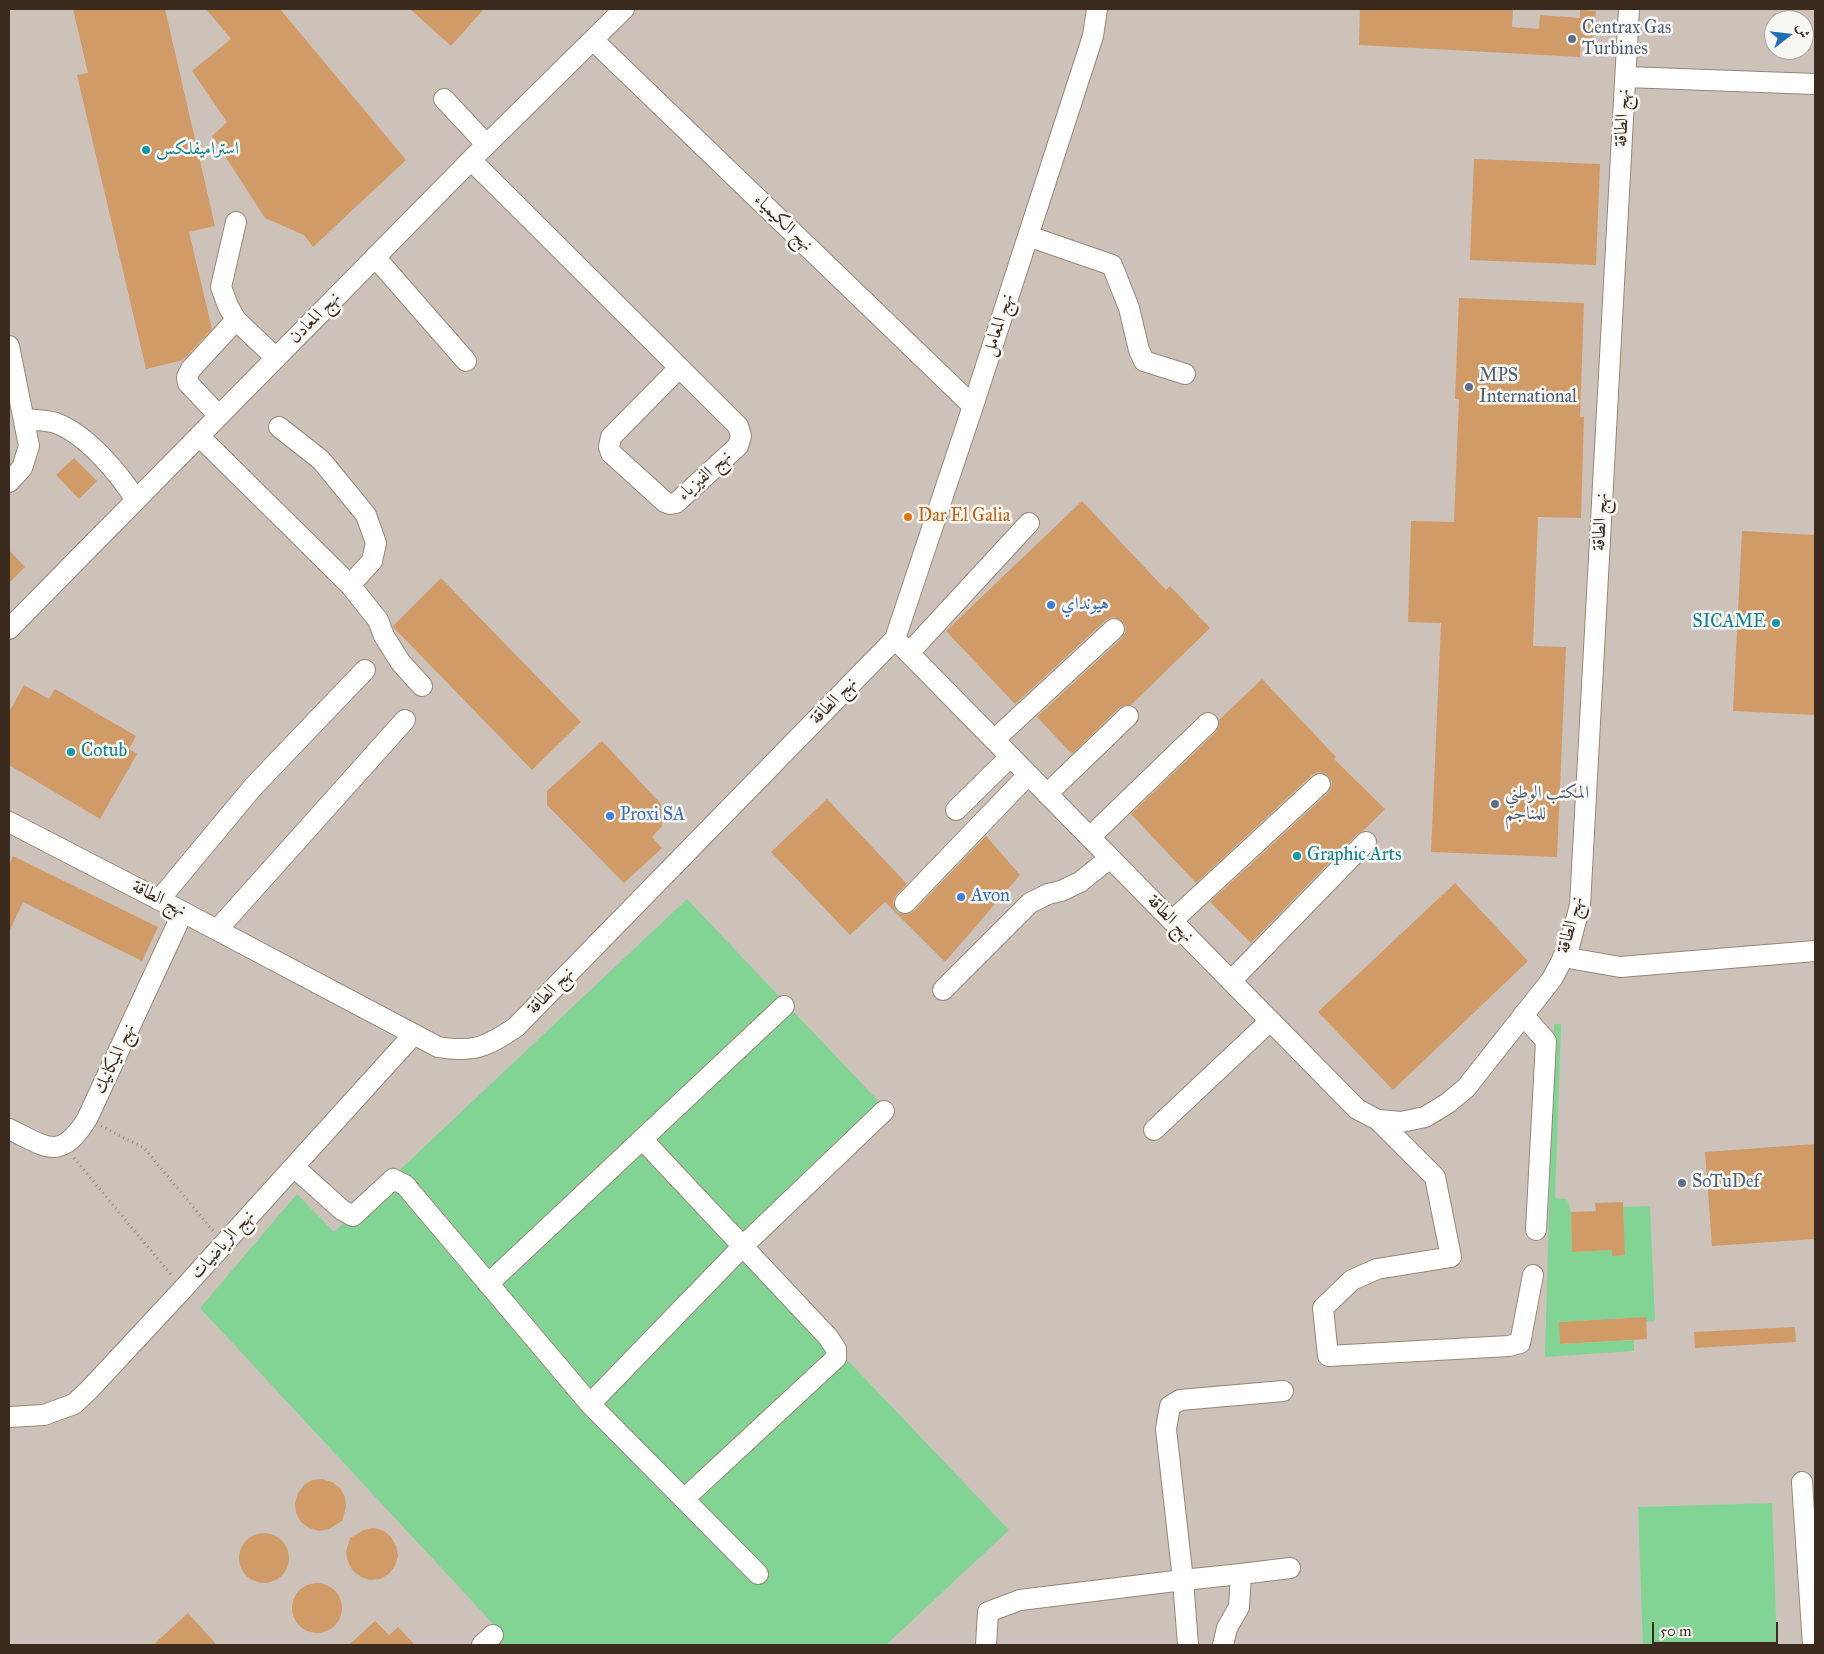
<!DOCTYPE html>
<html>
<head>
<meta charset="utf-8">
<style>
	body { margin:0 }
	#map { position:relative; width:1824px; height:1654px; overflow:hidden; background:#ece5c9; font-family:"IM FELL Great Primer",Amiri,serif }
	canvas { display:block }
	.frame { position:absolute; inset:0; border:10px solid #3b2a1e; pointer-events:none }
	.north { position:absolute; left:1764px; top:10px; width:50px; height:50px; box-sizing:border-box; background:#f6f6f2; border:1px solid #aba49d; border-radius:50%; rotate:74deg; font-size:14px; font-weight:700; line-height:20px; text-align:center; color:#3b2a1e }
	.north::after { content:''; display:block; margin:auto; width:18px; height:22px; background:#1f6fb2; clip-path:polygon(50% 0,100% 100%,50% 72%,0 100%) }
	.scale { position:absolute; left:1652px; top:1622px; width:126px; height:22px; box-sizing:border-box; border:2px solid #3b2a1e; border-top:0; padding-left:6px; font-size:15px; line-height:18px; white-space:nowrap; color:#3b2a1e; -webkit-text-stroke:4px #f6f6f2; paint-order:stroke }
</style>
</head>
<body>
<div id="map">
<canvas width="1824" height="1654"></canvas>
<div class="frame"></div>
<div class="north">ش</div>
<div class="scale">50 m</div>
</div>
<script>
const ctx = document.querySelector('canvas').getContext('2d');
ctx.lineJoin = 'round';
function fillPath(path, color) { ctx.fillStyle = color; ctx.fill(path, 'evenodd'); }
function trace(path, color, width, dash) { ctx.strokeStyle = color; ctx.lineWidth = width; ctx.lineCap = dash ? 'butt' : 'round'; ctx.setLineDash(dash || []); ctx.stroke(path); }
function drawText(font, color, halo, rows, align = 'center') {
  ctx.font = font + ' "IM FELL Great Primer",Amiri,serif'; ctx.lineWidth = 5; ctx.setLineDash([]); ctx.textBaseline = 'middle'; ctx.strokeStyle = halo; ctx.fillStyle = color; for (const [text, x, y, turn = 0] of rows) {
    ctx.save(); ctx.translate(x, y); ctx.rotate((+turn || 0) * Math.PI / 180); ctx.textAlign = isNaN(turn) ? turn : align; if (halo) ctx.strokeText(text, 0, 0); ctx.fillText(text, 0, 0); ctx.restore();
  }
}
const industrial = new Path2D(`
	M9,9h1806v1636h-1806zM1774,20h30v30h-30z`);
const green = new Path2D(`
	M687,899l197,208 -146,138 271,285 -123,115h-390l1,-17 -297,-320 97,-114 37,38z
	M1554,1024h7l-6,174 12,1 4,13 1,40 40,-2v6l13,-1 -2,-48 27,-1 5,115 -9,1v-5l-87,5 1,22 74,-4v11l-89,6z
	M1772,1503l5,142h-134l-5,-138z`);
const building = new Path2D(`
	M73,9h92l50,217 -26,6 23,97 -29,31 -37,9 -69,-294 11,-2z
	M206,9h74l126,151 -93,87 -9,-12 -39,-17 -53,-82 15,-14 -35,-51 39,-32z
	M410,9h74l-33,37z
	M1360,9h153l-1,18 27,2 1,-14 40,3v-8l16,1 -2,27h-13l-1,19 -221,-12z
	M1474,159l126,5 -4,101 -126,-5z
	M1459,298l125,5 -4,114h4l-3,101 -43,-1 -5,129 33,1 -9,210 -126,-5 10,-229 -33,-1 3,-101 43,1 5,-123h-4z
	M74,458l23,23 -18,18 -23,-24z
	M1082,501l84,89 4,-4 40,42 -79,77h-6l-5,2 -48,47 -35,-37 85,-79 3,-5 1,-6 -4,-6 -5,-3 -5,-1 -6,3 -91,84 -69,-73z
	M1742,531l73,4v180l-82,-4z
	M9,550l16,17 -16,16z
	M441,578l140,144 -49,48 -138,-142 -1,-2z
	M1262,679l74,78 -2,2 51,50 -21,21 -7,4 -106,109 -41,-41 118,-109 3,-5 1,-6 -4,-6 -4,-3 -6,-1 -6,3 -116,108 -65,-69 85,-82 3,-6v-6z
	M24,685l25,14 6,-10 81,47 -7,13 8,5 -37,65 -91,-54v-53z
	M602,741l59,63 1,22 -10,11 10,11 -38,35 -77,-78v-14z
	M827,799l80,85 -11,11 -3,6 1,6 3,5 5,2h6l6,-3 72,-75 34,39 -75,87 -60,-60 -35,33 -79,-83z
	M13,856l145,71 -16,34 -119,-59 -14,30v-67z
	M1455,883l73,78 -135,129 -75,-78z
	M1815,1144v95l-103,7 -7,-94z
	M1623,1202l2,53 -13,1v-6l-40,2 -1,-40 25,-1 -1,-8z
	M1646,1317l1,22 -87,5 -1,-22z
	M1795,1327l1,15 -101,6 -1,-16z
	M322,1479l10,3 8,6 5,9 1,10 -4,14 -13,8 -10,2 -10,-3 -8,-6 -5,-9 -1,-10 3,-10 6,-8 8,-5z
	M374,1528l10,3 7,6 5,9 2,10 -3,10 -6,8 -9,5 -10,1 -9,-3 -8,-6 -5,-9 -2,-10 4,-14 14,-8z
	M239 1558a25 25 0 1 1 50 0a25 25 0 1 1-50 0Z
	M292 1608a25 25 0 1 1 50 0a25 25 0 1 1-50 0Z
	M188,1613l29,32h-64z
	M375,1621l14,14 9,-8 17,18h-66z`);
const path = new Path2D(`
	M101,1126l43,22 69,83
	M74,1158l98,118`);
const minor = new Path2D(`
	M593,40l380,366
	M1626,77l189,7
	M444,99l42,45
	M471,160l267,266 3,10 -3,10 -62,57 -6,1 -5,-2 -54,-49 -2,-6 2,-10 68,-69
	M236,222l-15,65 7,19 8,14 40,38
	M1028,236l84,29 17,43 10,42 5,11 41,13
	M375,257l91,104
	M9,346l20,100 -7,22 -13,14
	M219,416l-31,-33 -1,-6 4,-8 45,-49
	M25,419c10,1 22,1 31,4 31,12 62,49 80,77
	M279,427l42,33 45,55 10,28 -4,18 -22,24
	M199,436l151,149 28,35 6,16 17,27 21,23
	M9,629l462,-469 153,-151
	M895,639l462,470 21,11 23,2 24,-5 23,-14 18,-15 86,-109 17,-32 11,-42 49,-896
	M909,653l120,-130
	M994,740l120,-111
	M1047,794l81,-78
	M956,810l54,-53
	M9,822l174,90 255,135c35,6 49,0 78,-20l379,-388 78,-233 120,-370 4,-27
	M1090,837l118,-114
	M159,900l94,-113 112,-117
	M905,903l123,-128
	M1172,921l148,-137
	M217,930l188,-210
	M1563,957l57,10 195,-16
	M1231,981l135,-139
	M943,990l87,-87 18,-9 13,-3 19,-9 30,-24
	M1523,1015l23,26 -10,189
	M1378,1120l57,57 16,80 -74,12 -25,11 -29,28 5,48 181,-10 11,-3 13,-68
	M9,1129c38,18 51,33 78,-10l96,-207
	M1154,1130l116,-109
	M642,1139l186,198 8,12v9l-152,141
	M294,1167l48,43 11,6 40,-37 12,6 185,219 168,170
	M488,1284l296,-278
	M590,1404l153,-158 141,-135
	M9,1417l35,-2 30,-11 15,-14 94,-101 231,-255
	M1802,1482l11,163
	M1241,1574l49,-6
	M482,1645l11,-10
	M986,1645l2,-33 32,-12 163,-20 5,65
	M1223,1645l4,-17 12,-21 2,-33 -58,6 -17,-151 4,-23 10,-6 103,-9`);
const markers = [
	[1572,39,5,"#5c6f8a"],
	[146,150,5,"#0f9aa8"],
	[1469,387,5,"#5c6f8a"],
	[908,517,5,"#e8710a"],
	[1051,605,5,"#3f7fe0"],
	[1776,623,5,"#0f9aa8"],
	[71,752,5,"#0f9aa8"],
	[1495,804,5,"#5c6f8a"],
	[610,816,5,"#3f7fe0"],
	[1297,856,5,"#0f9aa8"],
	[961,897,5,"#3f7fe0"],
	[1682,1183,5,"#5c6f8a"]
];
const serviceNames = [
	["Centrax Gas",1582,29],
	["Turbines",1582,50],
	["MPS",1479,377],
	["International",1479,398],
	["المكتب الوطني",1505,794],
	["للمناجم",1505,815],
	["SoTuDef",1692,1183]
];
const streetNames = [
	["نهج الطاقة",1623,118,-87],
	["نهج الكيمياء",783,223,44],
	["نهج المعادن",315,318,-45],
	["نهج المعامل",999,325,-72],
	["نهج الفيزياء",705,476,-42],
	["نهج الطاقة",1601,522,-87],
	["نهج الطاقة",834,701,-46],
	["نهج الطاقة",159,899,27],
	["نهج الطاقة",1170,919,46],
	["نهج الطاقة",1571,925,-75],
	["نهج الطاقة",551,991,-46],
	["نهج الميكانيك",115,1059,-65],
	["نهج الرياضيات",223,1245,-48]
];
const cultureNames = [
	["استراميفلكس",156,150],
	["SICAME",1766,623,"right"],
	["Cotub",81,752],
	["Graphic Arts",1307,856]
];
const foodNames = [
	["Dar El Galia",918,517]
];
const shopNames = [
	["هيونداي",1061,605],
	["Proxi SA",620,816],
	["Avon",971,897]
];
fillPath(industrial, '#cdc2b9');
fillPath(green, '#82d495');
fillPath(building, '#d09b66');
trace(minor, '#948874', 22);
trace(path, '#948874', 3, [1, 4]);
trace(minor, '#fff', 20);
for (const [x, y, r, color] of markers) { const dot = new Path2D(); dot.arc(x, y, r, 0, 2 * Math.PI); ctx.fillStyle = color; ctx.fill(dot); trace(dot, '#f6f6f2', 2); }
drawText('18px', '#4e5e75', '#f6f6f2', serviceNames, 'left');
drawText('18px', '#3b2a1e', '#f6f6f2', streetNames);
drawText('18px', '#0d838f', '#f6f6f2', cultureNames, 'left');
drawText('18px', '#c56008', '#f6f6f2', foodNames, 'left');
drawText('18px', '#366cbe', '#f6f6f2', shopNames, 'left');
</script>
</body>
</html>
